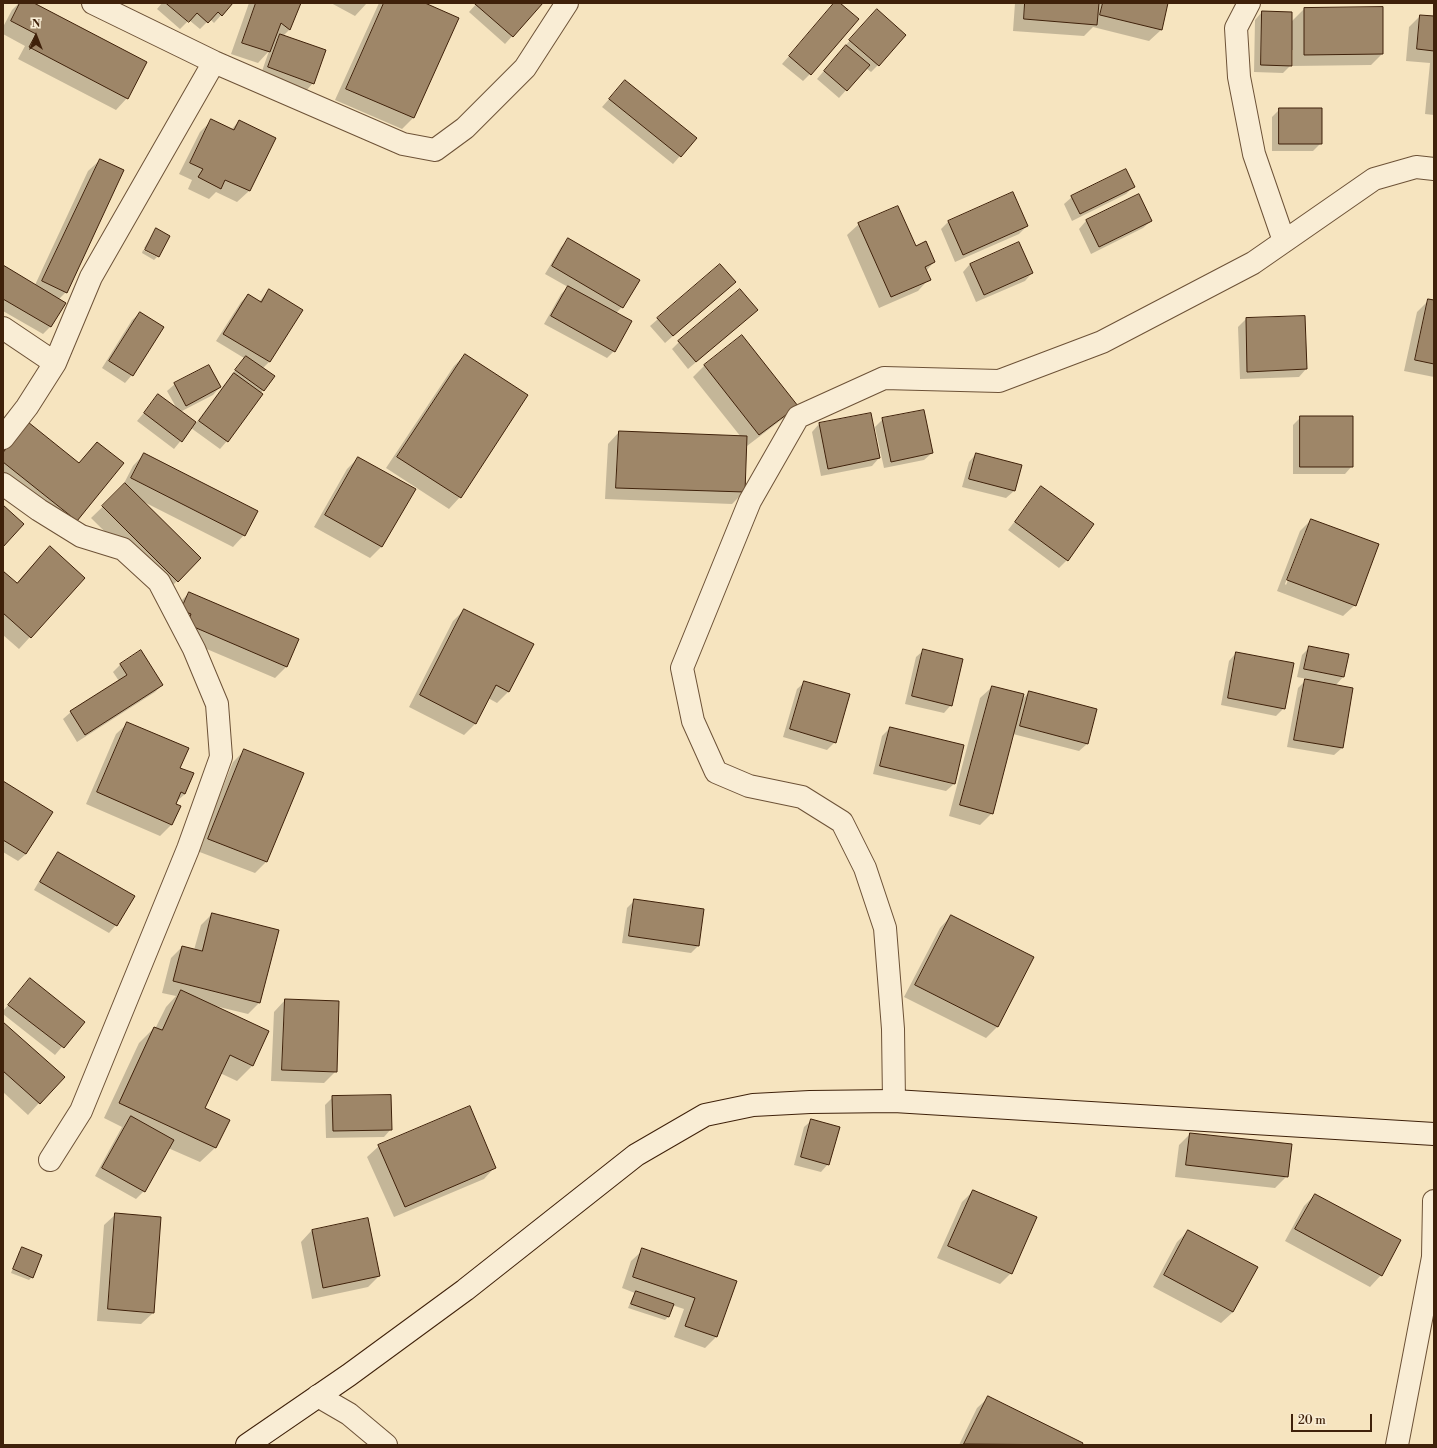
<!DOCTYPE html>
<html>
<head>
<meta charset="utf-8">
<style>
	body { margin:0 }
	#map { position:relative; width:1437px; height:1448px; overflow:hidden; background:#f6e4bf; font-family:"Libre Bodoni",serif }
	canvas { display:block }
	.frame { position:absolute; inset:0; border:4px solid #3f210a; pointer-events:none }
	.north { position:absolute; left:16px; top:16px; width:40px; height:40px; -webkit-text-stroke:3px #f9edd5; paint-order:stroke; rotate:0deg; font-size:11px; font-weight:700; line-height:16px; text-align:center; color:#3f210a }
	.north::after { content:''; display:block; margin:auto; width:14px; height:18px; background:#3f210a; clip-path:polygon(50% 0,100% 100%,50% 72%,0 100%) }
	.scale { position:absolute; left:1291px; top:1414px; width:81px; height:18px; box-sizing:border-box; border:2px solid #3f210a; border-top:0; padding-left:5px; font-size:12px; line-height:14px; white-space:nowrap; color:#3f210a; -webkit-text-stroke:3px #f9edd5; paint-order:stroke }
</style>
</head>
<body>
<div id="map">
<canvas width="1437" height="1448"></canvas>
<div class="frame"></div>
<div class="north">N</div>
<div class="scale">20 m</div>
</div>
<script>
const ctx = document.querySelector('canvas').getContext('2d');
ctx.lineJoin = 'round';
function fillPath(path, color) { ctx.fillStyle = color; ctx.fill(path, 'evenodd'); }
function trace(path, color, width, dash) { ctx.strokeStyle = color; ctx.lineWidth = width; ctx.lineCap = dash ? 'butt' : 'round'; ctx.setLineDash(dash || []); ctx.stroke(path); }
const shadow = new Path2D(`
	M19,3h13l95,95 -11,12 -98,-51 7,-13 -22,-12v-7l9,-17z
	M162,3h70l-18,20 -4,-4 -10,10 -11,-9 -9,9 -23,-20z
	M249,3h51l-11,27 -6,6 30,47 -7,8 -45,-17 8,-23 -11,12 -27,-9z
	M331,3h36l-12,13z
	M379,3h44l-10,115 -11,11 -67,-29z
	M477,3h65l-37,41 -36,-32z
	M836,3h2l-28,71 -7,7 -21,-17z
	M1015,3h152l-6,27 -12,11 -56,-14 -9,9 -71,-5z
	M1304,9l78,45 -11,11 -78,1v-16h-2v15l-8,8 -29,-1 1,-52 7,-8 29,10z
	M1420,16l14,1v98l-9,-1 5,-51 -24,-2 3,-34z
	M869,18l9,47 -7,7 -5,-4 -27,30 -22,-19z
	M625,81l55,75 -7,8 -71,-57z
	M1280,109l41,34 -8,8h-41v-34z
	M211,121l20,9 8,-9 35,17 -25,53 -12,11 -21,-10 -7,7 -21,-10 4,-9 -13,-6 21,-42z
	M100,160l-34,132 -7,7 6,4 -15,24 -7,7 -40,-23v-45l32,19 53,-114z
	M1133,187l-7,7 -54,27 -8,-17 8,-7z
	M1012,194l15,32 -8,8 -64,28 -14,-33 7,-7z
	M1138,195l13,26 -8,7 -52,26 -12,-25 7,-8z
	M859,224l75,38 -8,9 3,8 -11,12 -39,17 -32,-73z
	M156,229l2,26 -14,-7z
	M568,240l54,67 -6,6 -2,38 -7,7 -63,-34 17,-30 7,-7 -23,-13 16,-27z
	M143,250l14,7 -3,3 -12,-7z
	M970,264l62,9 -7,8 -49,21 -13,-30z
	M720,265l15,17 -70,61 -15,-17z
	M269,290l32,20 -32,52 -7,7 1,21 -36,51 -7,8 -29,-21 -17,21 -37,-28 21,-25 19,13 -10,-18 8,-7 45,3 -7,8 -33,17 16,11 48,-65 -28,-17 25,-39 7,-7 11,7z
	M1429,300l5,1v76l-30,-6 13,-59z
	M757,310l-69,59 -16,-20 7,-7z
	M140,313l-8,62 -7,8 -23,-15 30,-48z
	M1304,317l2,52 -7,8 -59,2 -2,-52 8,-8z
	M465,355l-5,142 -11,12 -63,-41 68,-102z
	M705,365l91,41 -11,11 -38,29 -1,-3 -2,49 -12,12 -127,-5 3,-55 11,-12 122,5 -48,-60z
	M870,414l9,44 -7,8 -51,10 -9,-44 7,-8z
	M1301,417l51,49 -7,8h-52v-49z
	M883,419l49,34 -8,7 -40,8 -9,-41z
	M17,435l61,29 19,-21 -21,78 -73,-39v-30z
	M144,454l100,81 -11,12 -91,-46 58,57 -34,34 -75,-74 30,-29 12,-23z
	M976,454l38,37 -8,7 -44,-11 7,-25z
	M358,458l23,89 -11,11 -56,-31 33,-58z
	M1041,488l26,72 -8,8 -51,-38z
	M1311,520l44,85 -12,11 -66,-25 23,-60zM1305,532h2l-21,53 -1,-1z
	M38,559l-8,78 -11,12 -16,-14v-62l13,11z
	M189,593l97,74 -11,11 -99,-42 2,-32z
	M464,610l45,81 -12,12 -9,-5 -13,26 -11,11 -55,-28 44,-86z
	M1310,647l38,7 -5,23 -8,9 17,3 -10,59 -8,7 -47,-8 11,-59 9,-9 -10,-2 5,-22z
	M924,650l27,55 -7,8 -39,-9 11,-47z
	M1236,653l48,55 -8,8 -55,-11 8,-44z
	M121,664l41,21 -7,7 -78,50 -14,-23 8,-7 48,-31 -6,-9z
	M805,682l30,60 -8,8 -44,-13 14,-48z
	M992,687l30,13 7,-8 67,18 -9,34 -8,7 -66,-17 -21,79 -12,12 -31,-9 31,-118z
	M128,723l51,45 6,26 -9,8 -4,22 -12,12 -74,-32 30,-70z
	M890,728l73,18 -9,38 -8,7 -73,-17 9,-38z
	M245,750l57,24 -36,88 -11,11 -58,-22 36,-89z
	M3,783l23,71 -8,7 -15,-9z
	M58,853l58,72 -7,8 -75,-43 17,-29z
	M635,900l63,46 -7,7 -69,-10 5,-35z
	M212,914l66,16 -19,73 -11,11 -33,-8 53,25 -16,35 -15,15 -17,-8 -17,36 13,38 -16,15 -32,-14 -24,43 -8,8 -41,-23 27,-49 -18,-9 35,-75 15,-15 1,1 11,-22 10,-11 -14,-3 9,-35 11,-11 12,3 7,-25z
	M951,916l47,110 -12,12 -82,-41 36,-69z
	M30,980l53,42 -28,33 -52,-41v-3z
	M285,1000l51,71 -12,12 -53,-2 3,-69z
	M3,1023l36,80 -11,12 -25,-23z
	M333,1097l58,32 -7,8 -58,1 -1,-33z
	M812,1120l16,44 -7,8 -27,-7 10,-38z
	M1190,1134l97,42 -12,12 -100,-11 4,-32z
	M379,1146l116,21 -11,12 -90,38 -27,-60z
	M973,1191l38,82 -11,11 -63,-26 25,-56z
	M1315,1195l66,80 -11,12 -85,-46 19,-35z
	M116,1214l37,99 -12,11 -44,-3 7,-96z
	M312,1230l67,46 -11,11 -56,12 -11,-57z
	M1188,1231l45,81 -12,11 -68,-36 24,-45z
	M23,1248l9,29 -3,3 -18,-7 8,-21z
	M643,1250l93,31 -20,56 -11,11 -31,-11 10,-28 -12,-4 -3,11 -4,4 -37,-12 5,-12 2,-3 -13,-5 9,-27z
	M989,1397l93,46 -1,2h-122l18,-37z`);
const building = new Path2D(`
	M20,3h14l113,59 -19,37 -99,-52 7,-13 -25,-13z
	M166,3h67l-11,13 -4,-4 -10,11 -11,-10 -8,9z
	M256,3h45l-11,27 -9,-7 -11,29 -28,-9z
	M384,3h41l34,15 -45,100 -68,-29z
	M476,3h67l-30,34 -38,-33z
	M834,3h6l19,16 -48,56 -22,-19z
	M1025,3h74l-2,22 -73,-6z
	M1103,3h65l-6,27 -62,-15z
	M1383,7v47l-79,1v-47z
	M877,9l29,26 -27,31 -30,-26z
	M1262,11l30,1v54l-31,-1z
	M1420,15l14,1v35l-17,-2z
	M280,34l46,16 -12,34 -46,-17z
	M846,45l24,20 -23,26 -23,-20z
	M625,80l72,58 -16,19 -72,-58z
	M1279,108h43v36h-43z
	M211,119l23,11 5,-10 37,18 -26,53 -25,-11 -4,9 -23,-12 5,-8 -13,-6z
	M100,159l24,11 -57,123 -25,-12z
	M1126,169l9,18 -55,27 -9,-18z
	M1013,192l15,34 -65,29 -15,-34z
	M1139,194l13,27 -53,26 -13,-27z
	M898,206l18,40 10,-5 9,21 -10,5 6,13 -40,17 -33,-74z
	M156,228l14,8 -11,21 -14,-7z
	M568,238l72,42 -17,28 -71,-42z
	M1019,242l14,31 -49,22 -14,-31z
	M720,264l16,18 -63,54 -16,-18z
	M3,265l63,38 -15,24 -48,-28z
	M568,286l64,35 -17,31 -64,-36z
	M269,289l34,21 -33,52 -47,-28 25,-40 13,8z
	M740,289l18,21 -62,52 -18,-21z
	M1428,299l6,1v64l-19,-4z
	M140,312l24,15 -31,49 -24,-15z
	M1305,316l2,53 -60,3 -1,-54z
	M742,335l56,71 -39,29 -55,-70z
	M465,354l63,41 -67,103 -64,-41z
	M246,356l29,20 -11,15 -29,-21z
	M209,365l12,22 -35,19 -12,-23z
	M234,373l29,21 -35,48 -29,-21z
	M158,394l38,28 -14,20 -38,-29z
	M924,410l9,43 -42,9 -9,-44z
	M871,413l9,45 -52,11 -9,-46z
	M1300,416h53v51h-53z
	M28,422l51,41 18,-21 27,21 -47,58 -74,-59v-9z
	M619,431l128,5 -2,56 -129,-4z
	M144,453l114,58 -13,25 -114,-58z
	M976,453l46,12 -7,26 -46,-12z
	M358,457l58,32 -34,58 -57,-32z
	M125,483l76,75 -23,24 -76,-76z
	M1041,486l53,38 -26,37 -53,-39z
	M3,505l21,19 -21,23z
	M1311,519l68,25 -23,62 -69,-26z
	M50,546l35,32 -54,60 -28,-25v-42l14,12z
	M189,592l110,47 -12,28 -100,-43 4,-10 -10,-4z
	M464,609l70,35 -25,48 -13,-7 -20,39 -56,-29z
	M1309,646l40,8 -5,23 -40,-8z
	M923,649l40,10 -11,47 -40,-10z
	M141,650l22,35 -78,50 -15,-24 57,-36 -7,-11z
	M1236,652l58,11 -9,46 -57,-11z
	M1305,679l48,9 -10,60 -49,-8z
	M804,681l46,13 -14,49 -46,-14z
	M992,686l32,8 -31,120 -33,-9z
	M1029,691l68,18 -9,35 -68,-18z
	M127,722l62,26 -9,20 14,5 -9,21 -4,-2 -5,12 5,2 -9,19 -75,-33z
	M890,727l74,18 -9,39 -75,-18z
	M244,749l60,24 -37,89 -59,-23z
	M3,781l50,31 -27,42 -23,-14z
	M58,852l77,44 -18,30 -77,-44z
	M634,899l70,10 -5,37 -70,-10z
	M212,913l67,17 -19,73 -87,-22 9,-35 20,5z
	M951,915l83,42 -36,70 -83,-42z
	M30,978l55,44 -21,26 -56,-43z
	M181,990l88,41 -16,35 -23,-11 -25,53 25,12 -14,28 -97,-45 35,-76 8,3z
	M285,999l54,2 -2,71 -55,-2z
	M3,1022l62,55 -25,27 -37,-33z
	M391,1095l1,35 -59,1 -1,-35z
	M470,1106l26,62 -91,39 -27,-62z
	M131,1116l43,24 -29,52 -43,-24z
	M811,1119l29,8 -11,38 -28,-8z
	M1190,1133l102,11 -4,33 -102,-12z
	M973,1190l64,27 -25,57 -64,-28z
	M1315,1194l86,46 -19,36 -87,-47z
	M115,1213l46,4 -7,96 -46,-4z
	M368,1218l12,58 -57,12 -11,-58z
	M1188,1230l70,37 -25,45 -69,-37z
	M22,1247l20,8 -9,23 -20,-9z
	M642,1248l95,33 -20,56 -32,-11 10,-28 -62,-21z
	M636,1291l38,13 -5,13 -38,-13z
	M988,1396l95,47 -1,2 -118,-1z`);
const street = new Path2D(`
	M93,3l121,59 189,82 32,6 30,-22 60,-60 42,-65
	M1249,3l-13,25 3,49 15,77 30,87
	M3,328l52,35 36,-86 123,-215
	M3,438l24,-31 28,-44
	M3,484l36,26 42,26 42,13 36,33 35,67 23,55 4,53 -33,92 -107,262 -31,49
	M894,1101l-1,-72 -8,-101 -20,-60 -23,-46 -40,-25 -53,-11 -33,-14 -23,-51 -11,-53 68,-167 48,-84 86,-39 115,3 103,-39 151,-79 121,-84 42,-12 18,2
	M318,1396l31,18 37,31
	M1397,1445l36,-188 1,-56`);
const secondary = new Path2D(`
	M247,1445l102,-70 116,-85 171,-135 69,-40 48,-10 57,-3 84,-1 540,33`);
fillPath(shadow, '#0003');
fillPath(building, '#9e8668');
trace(building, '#3f210a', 1);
trace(street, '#6d5237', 24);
trace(secondary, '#3f210a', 24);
trace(street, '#f9edd5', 22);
trace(secondary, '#f9edd5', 22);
</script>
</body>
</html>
